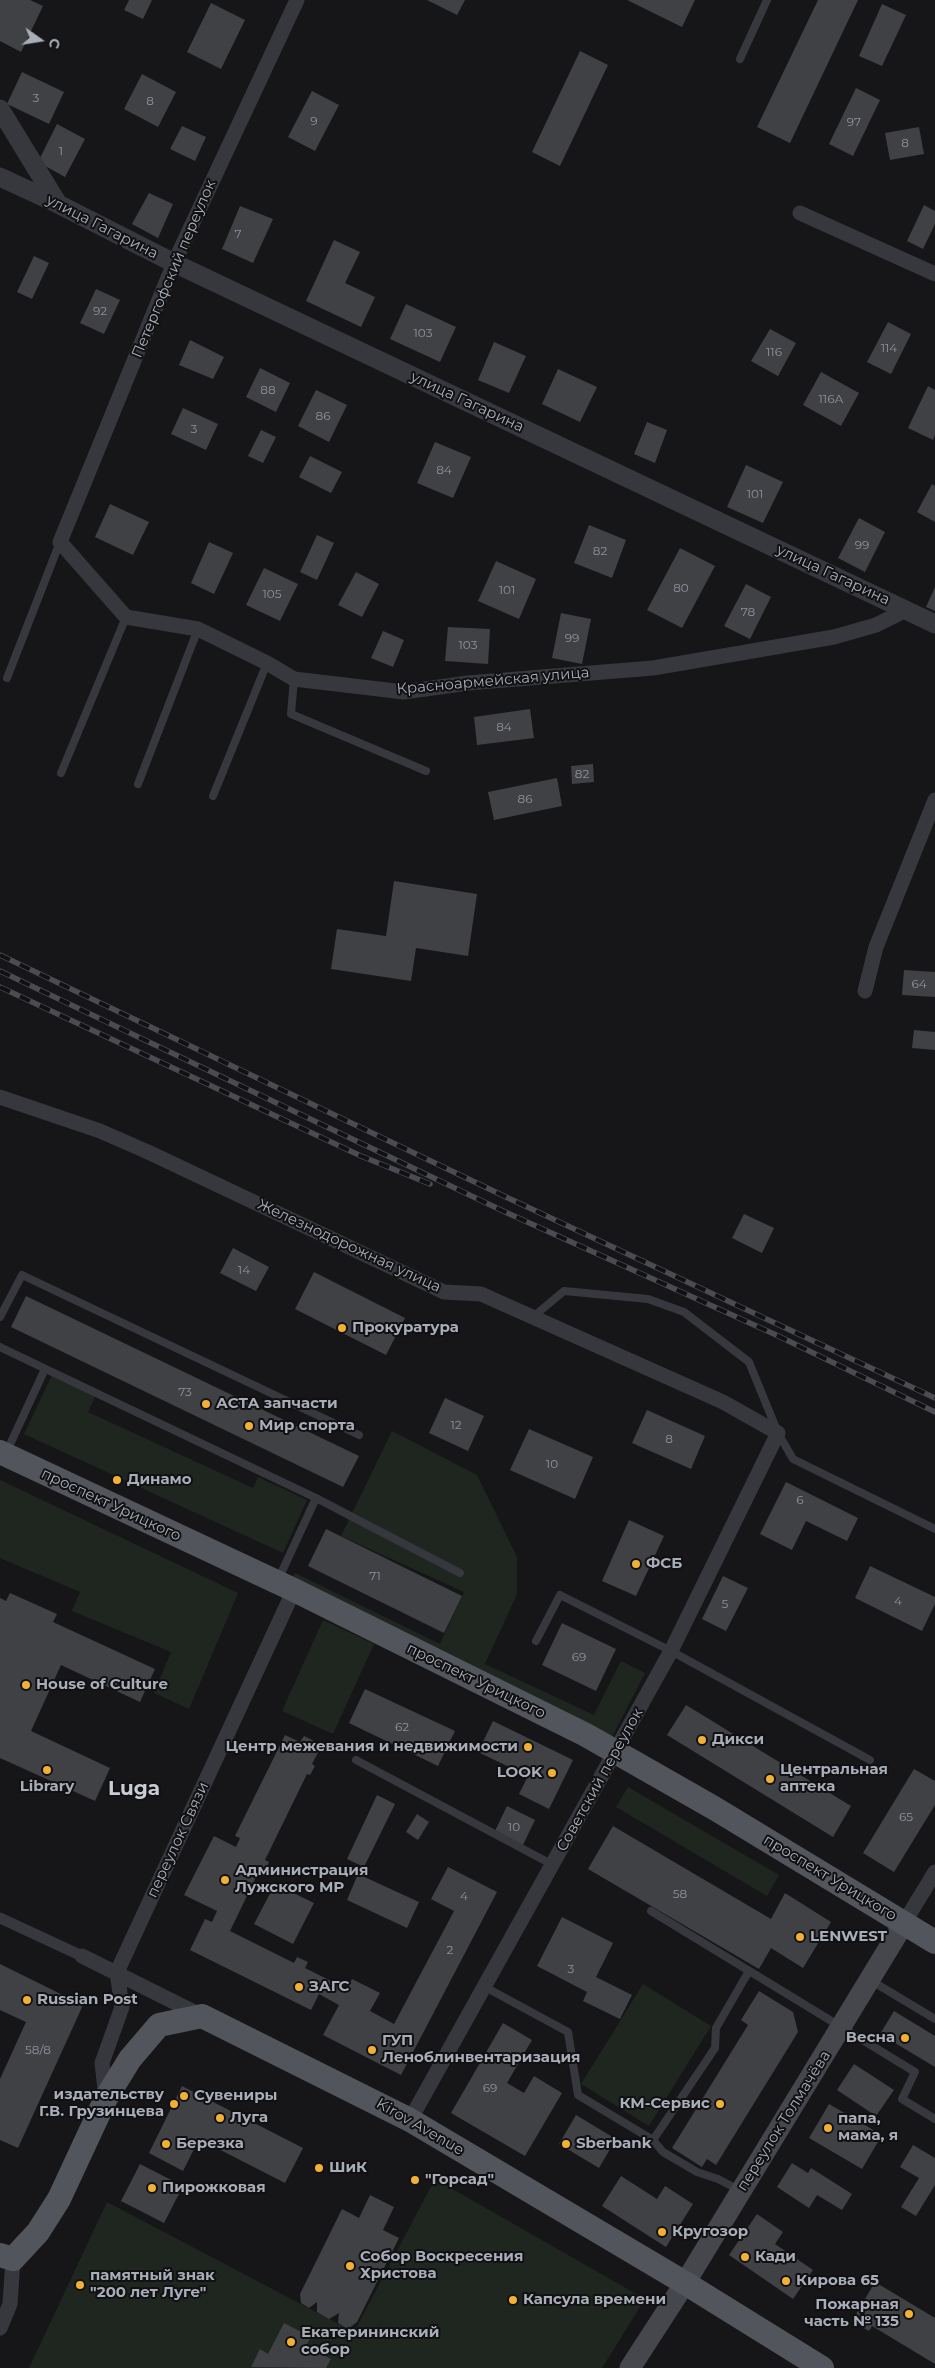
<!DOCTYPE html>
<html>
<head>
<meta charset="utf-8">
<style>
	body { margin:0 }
	#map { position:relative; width:935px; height:2368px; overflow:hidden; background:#161618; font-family:Montserrat,sans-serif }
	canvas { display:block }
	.north { position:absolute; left:15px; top:15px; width:50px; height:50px; -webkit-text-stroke:4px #111113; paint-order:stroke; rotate:103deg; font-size:14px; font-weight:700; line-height:20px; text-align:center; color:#a8adb8 }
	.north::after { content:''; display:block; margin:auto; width:18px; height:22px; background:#a8adb8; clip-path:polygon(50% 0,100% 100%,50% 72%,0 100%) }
</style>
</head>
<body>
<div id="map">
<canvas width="935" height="2368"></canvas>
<div class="north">С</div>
</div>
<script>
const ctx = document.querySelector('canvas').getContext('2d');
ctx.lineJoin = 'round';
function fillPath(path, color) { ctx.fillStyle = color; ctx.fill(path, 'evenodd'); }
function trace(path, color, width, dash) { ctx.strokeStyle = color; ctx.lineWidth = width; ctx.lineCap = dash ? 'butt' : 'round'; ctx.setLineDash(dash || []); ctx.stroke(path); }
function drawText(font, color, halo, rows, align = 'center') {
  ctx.font = font + ' Montserrat,sans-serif'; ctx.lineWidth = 4; ctx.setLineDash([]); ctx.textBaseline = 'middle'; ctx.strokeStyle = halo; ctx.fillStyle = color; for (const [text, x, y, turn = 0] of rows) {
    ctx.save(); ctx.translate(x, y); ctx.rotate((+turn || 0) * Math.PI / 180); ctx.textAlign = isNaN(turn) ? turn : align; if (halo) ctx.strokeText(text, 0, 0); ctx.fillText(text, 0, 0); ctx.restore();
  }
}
const green = new Path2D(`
	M52,1375l44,20 -8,17 165,76 5,-11 49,23 -24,53 -259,-119z
	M392,1431l85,44 40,82v37l-32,70 109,51 27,-54 24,12 -37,72 -321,-155 8,-17 145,71 24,-52 -123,-56z
	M0,1480l238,113 -49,116 -35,-16 17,-41 -99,-41 8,-19 -80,-34z
	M323,1620l51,24 -41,90 -51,-23z
	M628,1787l151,88 -12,21 -151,-89z
	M643,1984l68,42 -62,100 -68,-42z
	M435,2179l210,120 -43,69h-573l78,-166 247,130z`);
const building = new Path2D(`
	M0,0h30l13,6 -22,46 -21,-11z
	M129,0h23l-9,19 -19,-9z
	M427,0h38l-8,15z
	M627,0h68l-13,27z
	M818,0h40l-68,143 -33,-16z
	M211,3l34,17 -24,49 -34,-17z
	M882,4l24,11 -24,51 -23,-10z
	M580,51l28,14 -48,101 -28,-14z
	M22,72l42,20 -15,32 -42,-20z
	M142,74l34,18 -18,35 -34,-18z
	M856,88l24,12 -27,56 -24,-12z
	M312,91l27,14 -24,46 -27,-14z
	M57,124l28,15 -20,38 -27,-15z
	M182,126l24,11 -11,24 -25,-12z
	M919,127l5,27 -34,6 -5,-27z
	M149,193l24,11 -15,34 -26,-14z
	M924,205l11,6v13l-12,25 -16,-8z
	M240,206l33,13 -20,44 -31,-14z
	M334,240l26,12 -15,31 30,14 -14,30 -55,-26z
	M34,256l15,7 -17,36 -15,-7z
	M96,289l24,11 -16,34 -24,-11z
	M406,304l50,23 -16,35 -50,-23z
	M888,322l23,12 -20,40 -24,-12z
	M770,329l26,14 -18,33 -27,-15z
	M190,340l34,17 -11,22 -34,-14z
	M494,342l32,14 -17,37 -31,-13z
	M260,368l30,15 -14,29 -30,-15z
	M558,369l39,18 -17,35 -38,-18z
	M821,372l38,21 -18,33 -38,-21z
	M928,386l7,4v45l-2,5 -25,-12z
	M316,390l31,15 -18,37 -31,-16z
	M183,408l35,16 -12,26 -35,-16z
	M647,422l20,8 -12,33 -21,-9z
	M261,430l15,7 -13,26 -15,-7z
	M435,442l36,15 -18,41 -36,-15z
	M310,456l32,16 -11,21 -32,-16z
	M746,465l37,17 -20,41 -36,-16z
	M932,484l3,2v36l-18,-10z
	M110,504l39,18 -16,33 -38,-18z
	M859,518l26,14 -20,40 -27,-14z
	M589,525l37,15 -14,38 -38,-15z
	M317,535l17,8 -17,37 -17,-8z
	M209,542l24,11 -19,41 -23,-11z
	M680,548l35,18 -33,62 -35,-18z
	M496,561l40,18 -17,40 -41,-18z
	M264,568l34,16 -18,37 -34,-16z
	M356,572l23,12 -17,33 -24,-12z
	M746,584l25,13 -21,42 -26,-13z
	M935,587v24l-9,-4z
	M561,613l30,6 -9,45 -30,-6z
	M448,627l42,2 -2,35 -43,-3z
	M383,631l21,9 -11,27 -22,-9z
	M530,709l4,29 -57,7 -3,-28z
	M593,764l1,18 -22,2 -1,-18z
	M557,778l5,28 -68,14 -6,-28z
	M394,881l83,13 -9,62 -52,-8 -5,33 -80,-12 6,-40 49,7z
	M904,970l31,2v25l-33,-2z
	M914,1030l21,2v18l-23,-2z
	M744,1214l30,14 -12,25 -30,-15z
	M233,1248l36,19 -13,24 -36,-18z
	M314,1272l91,46 -19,37 -91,-46z
	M26,1296l333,160 -16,31 -332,-160z
	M445,1398l39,18 -16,35 -39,-18z
	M647,1410l58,26 -14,33 -59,-26z
	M529,1429l64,28 -18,42 -65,-29z
	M786,1482l72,36 -11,23 -41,-20 -14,29 -32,-16z
	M629,1520l35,16 -28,60 -34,-15z
	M326,1529l136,67 -18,37 -136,-67z
	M870,1566l65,31v7l-13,27 -67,-33z
	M723,1576l25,12 -22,43 -24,-12z
	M10,1593l47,21 -4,8 102,47 -15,33 -79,-37 -30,66 79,37 -15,33 -95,-43v-160l6,3z
	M562,1623l54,26 -20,42 -54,-26z
	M365,1689l90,42 -17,35 -89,-43z
	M686,1705l165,101 -18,31 -166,-102z
	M493,1721l80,39 -24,49 -30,-15 9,-18 -50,-24z
	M285,1735l15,7 4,-6 18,9 -10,19 3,2 -5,9 -3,-1 -42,86 4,2 -6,13 -5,-2 -28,58 64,32 3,-6 11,5 -3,6 42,21 5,-10 28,14 -10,18 24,13 60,-113 -23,-12 17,-32 49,25 -96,183 -78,-40 16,-30 -20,-11 -8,16 -121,-60 15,-31 7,3 5,-11 -33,-16 30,-59 22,11 4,-9 -5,-2z
	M914,1769l21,12v24l-41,67 -31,-19z
	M377,1795l18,9 -31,63 -17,-8z
	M507,1806l28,14 -13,27 -28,-14z
	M417,1814l12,8 -11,18 -12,-8z
	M613,1826l158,93 14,-26 46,29 -28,46 -32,-20 -12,21 -171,-100z
	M358,1874l61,28 -12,26 -60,-28z
	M275,1884l39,19 -21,41 -39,-20z
	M562,1917l51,26 -17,34 36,18 -12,24 -37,-18 4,-9 -50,-26z
	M0,1964l83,41 -65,143 -18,-8v-61l26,-57 -26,-12z
	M759,1991l34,21 5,20 -82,133 -9,-6 -5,8 -30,-19 76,-123 -7,-5z
	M894,2011l41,25v31l-55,-33z
	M503,2023l29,17 -25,43 17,10 10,-17 28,17 -37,63 -74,-43z
	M854,2064l40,26 -18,26 -39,-26z
	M182,2086l121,62 -18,35 -86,-44 -16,32 -34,-18z
	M829,2104l53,31 -20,34 -53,-31z
	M576,2115l40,24 -17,29 -40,-24z
	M913,2145l22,13v27l-19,31 -15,-9 18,-29 -19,-11z
	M792,2163l16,10 3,-5 41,26 -10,16 -25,-15 -8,13 -32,-21z
	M140,2164l43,22 -19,37 -43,-22z
	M621,2176l36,23 8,-13 28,18 -27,43 -64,-41z
	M370,2195l24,12 -11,23 16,8 -42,84 -9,7 -10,-6 1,-10 -10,6 -12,-7v-10l-8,6 -8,-5 -1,-9 42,-85 17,9z
	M757,2214l26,18 -8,12 38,26 -20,29 -64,-44z
	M875,2282l60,36v46l-63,-38 -3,5 -17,-10z
	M284,2323l27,14 -5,9 25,13 -5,9 -75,-1 9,-18 8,5z`);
const service = new Path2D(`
	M740,59l27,-59
	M7,678l53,-136
	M294,679l-3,35 135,57
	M61,773l65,-156
	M138,784l60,-155
	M213,796l54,-133
	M534,1316l30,-25 84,8 36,13 65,50 29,71 15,26 142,70
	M0,1317l22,-42 337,160
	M0,1347l316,151 144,75
	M6,1453l39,-84
	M278,1580l38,-82
	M536,1641l24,-46 111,56 199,109
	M356,1760l197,105
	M651,1911l264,161 -13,27 33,20
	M870,1980l65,39
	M485,1987l83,45 10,63 75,45 10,12 34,20 21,7 21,11
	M653,2140l62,-92 1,-20 33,-57`);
const pedestrian = new Path2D(`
	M0,1918l82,38`);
const minor = new Path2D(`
	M297,0l-123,263 -114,279 66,75 72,12 69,34 27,16 110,13 64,-9 185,-15 181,-31 42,-12 30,-15
	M800,213l135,61
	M865,991l11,-44 59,-147
	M0,1097l100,34 48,21 296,140 37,2 242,108 55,31 -107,218 -261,469
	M904,1923l31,-51
	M82,1956l120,60
	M106,2098l-4,-35 20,-56 -5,-35 177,-382
	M0,2328l10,-24 3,-45`);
const tertiary = new Path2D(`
	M0,109l58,95
	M0,177l58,27 116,59 761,361`);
const secondary = new Path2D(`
	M630,2368l55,-85 219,-360`);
const primary = new Path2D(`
	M0,1452l294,138 292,145 128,73 221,134
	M0,2255l13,4 25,-27 21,-33 47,-101 24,-39 29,-34 43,-9 208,104 275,163 137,85`);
const rail = new Path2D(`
	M0,955l506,242 429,201
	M0,971l503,240 271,123 161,78
	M0,987l361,169 69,28`);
const markers = [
	[342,1328,5,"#f2b134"],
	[206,1404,5,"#f2b134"],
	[249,1426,5,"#f2b134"],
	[117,1480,5,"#f2b134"],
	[636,1564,5,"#f2b134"],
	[26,1685,5,"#f2b134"],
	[702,1740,5,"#f2b134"],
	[528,1747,5,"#f2b134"],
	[47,1770,5,"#f2b134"],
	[552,1773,5,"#f2b134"],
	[770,1779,5,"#f2b134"],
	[225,1880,5,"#f2b134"],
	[800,1937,5,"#f2b134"],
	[299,1987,5,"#f2b134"],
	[27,2000,5,"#f2b134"],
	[905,2038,5,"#f2b134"],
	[372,2050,5,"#f2b134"],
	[184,2096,5,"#f2b134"],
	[174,2104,5,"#f2b134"],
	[720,2104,5,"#f2b134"],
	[220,2118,5,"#f2b134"],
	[828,2128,5,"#f2b134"],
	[166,2144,5,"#f2b134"],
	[566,2144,5,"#f2b134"],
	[319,2168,5,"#f2b134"],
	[415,2180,5,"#f2b134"],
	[152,2188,5,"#f2b134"],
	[662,2232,5,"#f2b134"],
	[745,2257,5,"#f2b134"],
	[350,2266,5,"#f2b134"],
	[786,2281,5,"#f2b134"],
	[80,2285,5,"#f2b134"],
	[513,2300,5,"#f2b134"],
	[909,2314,5,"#f2b134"],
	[291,2342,5,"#f2b134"]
];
const numberNames = [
	["3",36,98],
	["8",150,101],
	["9",314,121],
	["97",854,122],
	["8",905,143],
	["1",61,151],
	["7",238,234],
	["92",100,311],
	["103",423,333],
	["114",889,348],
	["116",774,352],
	["88",268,390],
	["116А",831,399],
	["86",323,416],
	["3",194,429],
	["84",444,470],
	["101",755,494],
	["99",862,545],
	["82",600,551],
	["80",681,588],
	["101",507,590],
	["105",272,594],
	["78",748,612],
	["99",572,638],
	["103",468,645],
	["84",504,727],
	["82",582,774],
	["86",525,799],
	["64",919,984],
	["14",244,1270],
	["73",185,1392],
	["12",456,1425],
	["8",669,1439],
	["10",552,1464],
	["6",800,1500],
	["71",375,1576],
	["4",898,1601],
	["5",725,1604],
	["69",579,1657],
	["62",402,1727],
	["65",906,1817],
	["10",514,1827],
	["58",680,1894],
	["4",464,1896],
	["2",450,1950],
	["3",571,1969],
	["58/8",38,2050],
	["69",490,2088]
];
const streetNames = [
	["улица Гагарина",102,227,27],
	["Петергофский переулок",174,269,-67],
	["улица Гагарина",467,402,25],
	["улица Гагарина",833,575,25],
	["Красноармейская улица",493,681,-5],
	["Железнодорожная улица",349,1246,25],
	["проспект Урицкого",111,1505,25],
	["проспект Урицкого",476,1681,26],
	["Советский переулок",600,1780,-61],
	["переулок Связи",178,1840,-65],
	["проспект Урицкого",830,1878,31],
	["переулок Толмачёва",784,2121,-58],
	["Kirov Avenue",420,2127,30]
];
const poiNames = [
	["Прокуратура",352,1328],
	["АСТА запчасти",216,1404],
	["Мир спорта",259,1426],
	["Динамо",127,1480],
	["ФСБ",646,1564],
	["House of Culture",36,1685],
	["Дикси",712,1740],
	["Центр межевания и недвижимости",518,1747,"right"],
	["Центральная",780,1770],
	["аптека",780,1787],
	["LOOK",542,1773,"right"],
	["Library",47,1787,"center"],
	["Администрация",235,1871],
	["Лужского МР",235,1888],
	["LENWEST",810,1937],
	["ЗАГС",309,1987],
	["Russian Post",37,2000],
	["Весна",895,2038,"right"],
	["ГУП",382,2041],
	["Леноблинвентаризация",382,2058],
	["издательству",164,2095,"right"],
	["Г.В. Грузинцева",164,2112,"right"],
	["Сувениры",194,2096],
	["КМ-Сервис",710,2104,"right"],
	["Луга",230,2118],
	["папа,",838,2119],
	["мама, я",838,2136],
	["Березка",176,2144],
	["Sberbank",576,2144],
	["ШиК",329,2168],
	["\"Горсад\"",425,2180],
	["Пирожковая",162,2188],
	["Кругозор",672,2232],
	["Собор Воскресения",360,2257],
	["Христова",360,2274],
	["Кади",755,2257],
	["памятный знак",90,2276],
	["\"200 лет Луге\"",90,2293],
	["Кирова 65",796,2281],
	["Капсула времени",523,2300],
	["Пожарная",899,2305,"right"],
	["часть № 135",899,2322,"right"],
	["Екатерининский",301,2333],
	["собор",301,2350]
];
const districtNames = [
	["Luga",134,1789]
];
fillPath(green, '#1e261f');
fillPath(building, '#404145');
trace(service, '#37383d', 8);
trace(pedestrian, '#37383d', 11);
trace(minor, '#37383d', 15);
trace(tertiary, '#37383d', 19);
trace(secondary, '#45474d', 21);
trace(primary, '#53555c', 24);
trace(rail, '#4a4c52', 5.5);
trace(rail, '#111113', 4, [11]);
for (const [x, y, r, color] of markers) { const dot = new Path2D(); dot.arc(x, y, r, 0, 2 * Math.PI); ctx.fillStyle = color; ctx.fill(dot); trace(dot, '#111113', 2); }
drawText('12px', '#8e929b', null, numberNames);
drawText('15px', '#a8adb8', '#111113', streetNames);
drawText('bold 15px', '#a8adb8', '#111113', poiNames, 'left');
drawText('bold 20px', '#c9ccd4', '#111113', districtNames);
</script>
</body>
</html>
